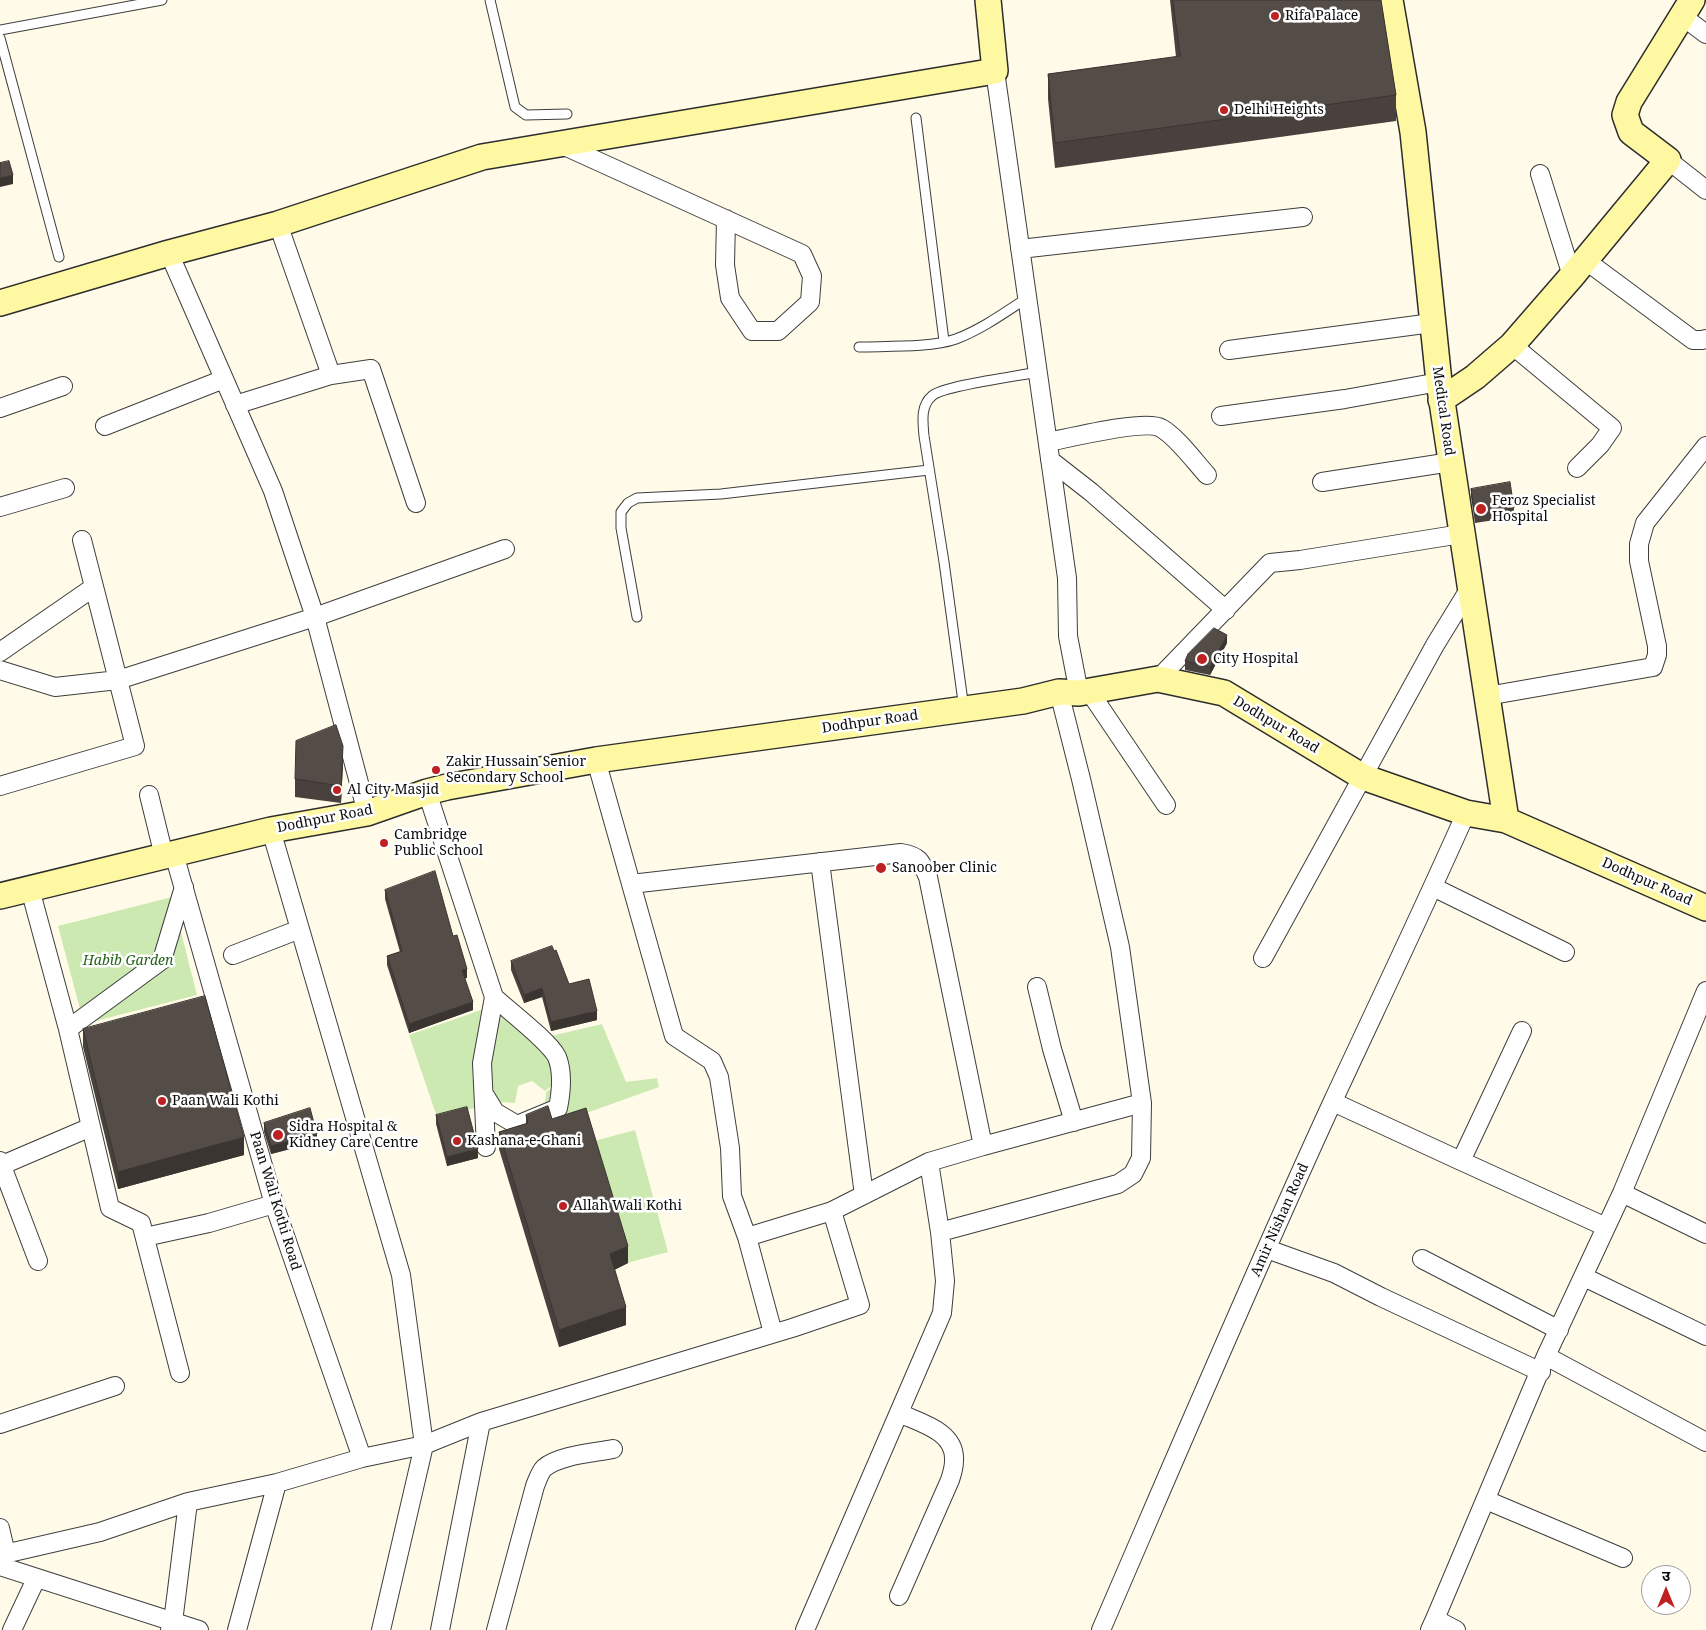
<!DOCTYPE html>
<html>
<head>
<meta charset="utf-8">
<style>
	body { margin:0 }
	#map { position:relative; width:1706px; height:1630px; overflow:hidden; background:#fffbe8; font-family:"Noto Serif","Noto Sans Devanagari",serif }
	canvas { display:block }
	.north { position:absolute; left:1641px; top:1565px; width:50px; height:50px; box-sizing:border-box; background:#fff; border:1px solid #9d9d9d; border-radius:50%; rotate:0deg; font-size:14px; font-weight:700; line-height:20px; text-align:center; color:#0b0b0b }
	.north::after { content:''; display:block; margin:auto; width:18px; height:22px; background:#bd2122; clip-path:polygon(50% 0,100% 100%,50% 72%,0 100%) }
</style>
</head>
<body>
<div id="map">
<canvas width="1706" height="1630"></canvas>
<div class="north">उ</div>
</div>
<script>
const ctx = document.querySelector('canvas').getContext('2d');
ctx.lineJoin = 'round';
function fillPath(path, color) { ctx.fillStyle = color; ctx.fill(path, 'evenodd'); }
function trace(path, color, width, dash) { ctx.strokeStyle = color; ctx.lineWidth = width; ctx.lineCap = dash ? 'butt' : 'round'; ctx.setLineDash(dash || []); ctx.stroke(path); }
function drawText(font, color, halo, rows, align = 'center') {
  ctx.font = font + ' "Noto Serif",serif'; ctx.lineWidth = 5; ctx.setLineDash([]); ctx.textBaseline = 'middle'; ctx.strokeStyle = halo; ctx.fillStyle = color; for (const [text, x, y, turn = 0] of rows) {
    ctx.save(); ctx.translate(x, y); ctx.rotate((+turn || 0) * Math.PI / 180); ctx.textAlign = isNaN(turn) ? turn : align; if (halo) ctx.strokeText(text, 0, 0); ctx.fillText(text, 0, 0); ctx.restore();
  }
}
const green = new Path2D(`
	M172,897l25,98 -113,29 -26,-98z
	M487,1008l-7,99 -43,10 -28,-82z
	M499,1008l44,35 14,39 -12,9 -13,-10 -14,5 -3,17 -18,-1 -9,-14v-22z
	M602,1024l24,58 31,-4 2,9 -106,38 -8,-20 1,-13 11,-8 -6,-48z
	M635,1130l33,122 -41,11 -33,-122z`);
const lane = new Path2D(`
	M490,0l25,107 11,8 41,-1
	M0,30l162,-30
	M0,38l59,219
	M916,118l28,223
	M859,347c28,-1 72,1 97,-8 26,-10 48,-26 71,-41
	M637,617l-16,-89v-16l7,-9 9,-5 84,-4 208,-24
	M964,709l-20,-147 -20,-126c-1,-13 -4,-30 8,-40 10,-10 87,-20 106,-24`);
const street = new Path2D(`
	M1682,16l24,18
	M995,71l72,507 1,58 11,57
	M560,144l242,110 10,22 -2,26 -32,29h-26l-22,-33 -5,-33 1,-46
	M1668,160l38,30
	M1540,174l32,102
	M278,224l53,151
	M1020,249l283,-32
	M169,253l104,238 42,126 52,196
	M1585,260l108,80h9l4,-1
	M1512,345l100,83 -12,17 -23,23
	M1229,350l203,-27
	M235,405l96,-30 40,-6 45,134
	M0,408l63,-22
	M1221,416l124,-17 94,-17
	M105,426l119,-47
	M1048,442c21,-4 97,-23 113,-14 15,8 35,35 46,47
	M1050,460l41,32 135,118
	M1322,482l129,-20
	M0,507l65,-19
	M0,652l94,-65
	M0,670l55,17 63,-7 197,-63 190,-68
	M1158,679l112,-116 30,-3 161,-26
	M1089,691l77,114
	M1487,696l166,-29 4,-12v-9l-18,-85v-17l6,-21 61,-77
	M596,760l78,276 38,25 7,16 11,71 2,48 15,41 26,96
	M0,786l135,-40 -53,-206
	M427,792l67,205 -12,66 4,84
	M149,795l15,61
	M271,830l130,445 23,170 -43,185
	M174,854l100,350 88,254
	M820,862l44,333
	M631,884l270,-31c18,3 20,8 27,24l55,269 -54,16 -97,49 -85,26
	M1433,887l132,65
	M30,889l38,140
	M233,955l67,-26
	M1263,958l172,-313 35,-57
	M1037,987l15,62 22,73
	M484,1094l11,18 22,13 41,-17c3,-15 5,-36 -1,-51 -8,-16 -48,-46 -63,-60
	M1333,1102l128,59 61,-130
	M983,1146l159,-43
	M0,1161l38,100
	M1461,1161l145,66
	M0,1166l91,-39
	M1622,1193l84,41
	M940,1232l178,-48 15,-10 8,-16 1,-55 -22,-156 -39,-168 -22,-87
	M145,1237l64,-14 65,-19
	M1267,1249l67,24 47,24 160,75
	M1422,1259l137,71
	M1584,1277l122,59
	M1546,1356l160,86
	M180,1373l-39,-150 -31,-15 -42,-179 94,-69 22,-73
	M899,1413c21,10 57,18 55,48 0,6 -2,13 -4,19l-51,116
	M0,1424l115,-38
	M1486,1500l137,58
	M0,1528l6,26
	M0,1555l100,-23 88,-30 89,-19 85,-25 62,-13 57,-23 311,-94 68,-23 -28,-94
	M0,1566l199,64
	M1435,1619l111,-263 76,-163 84,-202
	M12,1630l24,-51
	M170,1630l3,-8 15,-120
	M237,1630l40,-147
	M440,1630l41,-208
	M496,1630l39,-144c2,-5 5,-14 9,-18 15,-13 50,-15 69,-19
	M805,1630l137,-317 3,-32 -5,-49 -11,-70
	M1101,1630c76,-176 151,-353 231,-527 45,-97 91,-193 134,-290
	M1430,1630l5,-11 21,11`);
const secondary = new Path2D(`
	M1390,0l23,132 26,250 67,438
	M0,303l169,-50 109,-29 204,-67 513,-86 -7,-71
	M1441,400l34,-23 37,-32 60,-69 96,-116 -37,-28 -6,-17 4,-13 63,-102
	M0,896l271,-66 96,-17 60,-21 20,-5 149,-27 427,-59 36,-9 20,1 79,-14 66,14 139,84 103,36 40,7 200,88`);
const wall = new Path2D(`
	M1170,0h211l15,95v26l-341,47 -7,-69v-25l128,-17z
	M1471,489l43,19v9l-39,6 -4,-26z
	M1227,643l-17,32 -25,-5v-9z
	M343,763l-2,40 -46,-6v-18z
	M385,890l68,46 14,42h-2l8,32 -64,23 -22,-68v-9l13,-4 -15,-53z
	M511,961l58,23 28,36 -46,11 -9,-34 -18,6 -13,-33z
	M83,1029l161,126 -126,34 -35,-142z
	M436,1115l42,43 -31,8 -11,-42z
	M526,1115l26,4 76,144 -14,7 12,55 -67,22 -60,-198v-17l27,-8z
	M264,1123l53,19 -46,12 -7,-22z`);
const shadedWall = new Path2D(`
	M13,175v9l-13,3v-9z
	M1227,635v8l-17,32v-8z
	M343,746v17l-2,40v-17z
	M467,969v9l-5,1v-9z
	M542,988v9l-18,6v-8z
	M473,1002v8l-64,23v-9z
	M597,1011v9l-46,11v-9z
	M317,1134v8l-46,12v-8z
	M244,1137v18l-126,34v-17z
	M478,1149v9l-31,8v-9z
	M628,1246v17l-18,9v-18z
	M626,1307v18l-67,22v-17z`);
const building = new Path2D(`
	M1173,0h208l15,95 -341,48 -7,-69 132,-18z
	M9,161l4,14 -13,3v-15z
	M1510,482l4,26 -39,7 -4,-26z
	M1214,628l13,7 -17,32 -25,-6 3,-7z
	M336,725l7,21 -2,40 -46,-7 1,-38z
	M435,871l18,65 4,-1 10,34 -5,1 11,32 -64,22 -22,-68 15,-5 -17,-61z
	M552,946l2,5 2,-1 13,34 20,-5 8,32 -46,11 -9,-34 -18,7 -13,-34z
	M205,996l39,141 -126,35 -35,-143z
	M548,1106l4,13 34,-11 42,138 -18,8 16,53 -67,23 -60,-198 29,-9 -2,-8z
	M467,1107l11,42 -31,8 -11,-42z
	M310,1108l7,26 -46,12 -7,-23z`);
const markers = [
	[1275,16,5,"#bd2122"],
	[1224,110,5,"#bd2122"],
	[1481,509,6,"#bd2122"],
	[1202,659,6,"#bd2122"],
	[436,770,5,"#bd2122"],
	[337,790,5,"#bd2122"],
	[384,843,5,"#bd2122"],
	[881,868,6,"#bd2122"],
	[162,1101,5,"#bd2122"],
	[278,1135,6,"#bd2122"],
	[457,1141,5,"#bd2122"],
	[563,1206,5,"#bd2122"]
];
const poiNames = [
	["Rifa Palace",1285,16],
	["Delhi Heights",1234,110],
	["Feroz Specialist",1492,501],
	["Hospital",1492,517],
	["City Hospital",1213,659],
	["Zakir Hussain Senior",446,762],
	["Secondary School",446,778],
	["Al City Masjid",347,790],
	["Cambridge",394,835],
	["Public School",394,851],
	["Sanoober Clinic",892,868],
	["Paan Wali Kothi",172,1101],
	["Sidra Hospital &",289,1127],
	["Kidney Care Centre",289,1143],
	["Kashana-e-Ghani",467,1141],
	["Allah Wali Kothi",573,1206]
];
const streetNames = [
	["Medical Road",1443,411,82],
	["Dodhpur Road",870,722,-8],
	["Dodhpur Road",1276,725,31],
	["Dodhpur Road",325,819,-11],
	["Dodhpur Road",1647,882,24],
	["Paan Wali Kothi Road",275,1201,73],
	["Amir Nishan Road",1280,1220,-66]
];
const parkNames = [
	["Habib Garden",128,961]
];
fillPath(green, '#cde9b2');
trace(lane, '#3e3e3e', 11);
trace(street, '#3e3e3e', 20);
trace(secondary, '#2d2d2d', 28);
trace(lane, '#fff', 9);
trace(street, '#fff', 18);
trace(secondary, '#fff8a3', 25);
fillPath(wall, '#48413d');
fillPath(shadedWall, '#3b3532');
fillPath(building, '#544c47');
trace(building, '#3b3532', 1);
for (const [x, y, r, color] of markers) { const dot = new Path2D(); dot.arc(x, y, r, 0, 2 * Math.PI); ctx.fillStyle = color; ctx.fill(dot); trace(dot, '#fff', 2); }
drawText('14px', '#0b0b0b', '#fff', poiNames, 'left');
drawText('14px', '#0b0b0b', '#fff', streetNames);
drawText('italic 14px', '#27631b', '#fff', parkNames);
</script>
</body>
</html>
